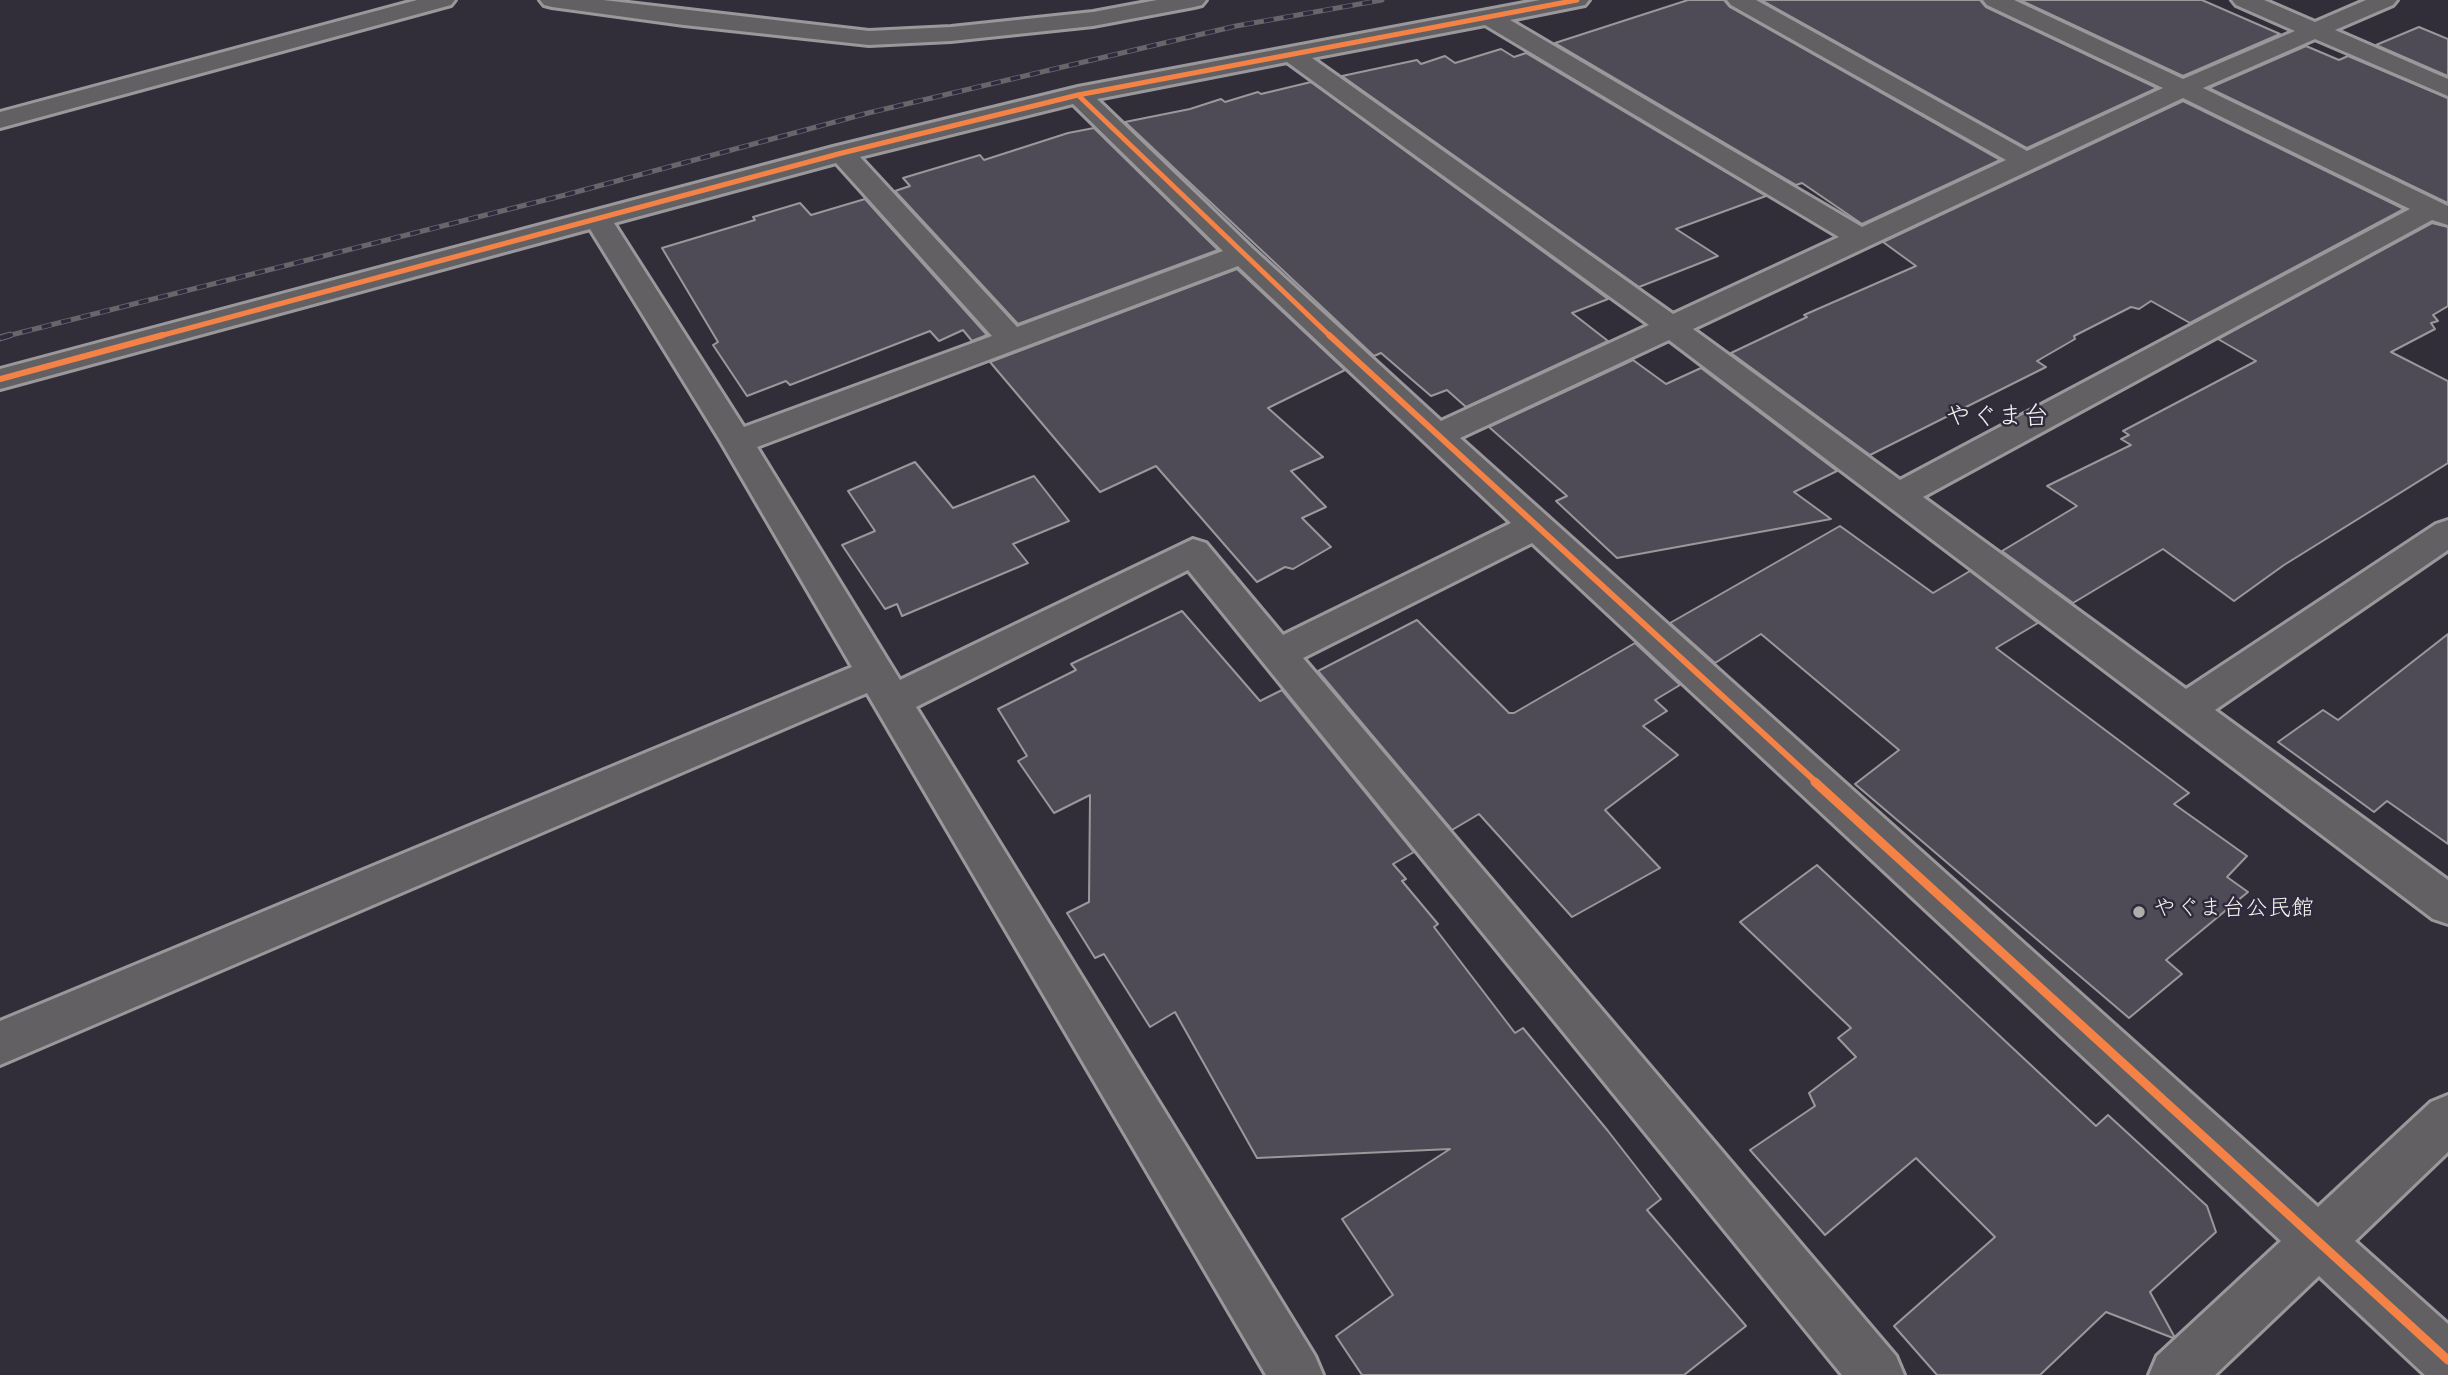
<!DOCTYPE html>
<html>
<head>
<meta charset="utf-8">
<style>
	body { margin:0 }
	canvas { display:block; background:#312e39 }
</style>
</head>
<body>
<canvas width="2448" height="1375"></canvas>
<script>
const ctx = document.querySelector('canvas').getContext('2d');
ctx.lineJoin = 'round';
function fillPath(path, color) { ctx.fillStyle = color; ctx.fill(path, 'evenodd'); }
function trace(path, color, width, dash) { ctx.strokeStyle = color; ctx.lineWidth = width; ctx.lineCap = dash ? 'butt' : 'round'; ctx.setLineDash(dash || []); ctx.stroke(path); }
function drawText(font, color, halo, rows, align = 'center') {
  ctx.font = font + ' Dekko,"Klee One",sans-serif'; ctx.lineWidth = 5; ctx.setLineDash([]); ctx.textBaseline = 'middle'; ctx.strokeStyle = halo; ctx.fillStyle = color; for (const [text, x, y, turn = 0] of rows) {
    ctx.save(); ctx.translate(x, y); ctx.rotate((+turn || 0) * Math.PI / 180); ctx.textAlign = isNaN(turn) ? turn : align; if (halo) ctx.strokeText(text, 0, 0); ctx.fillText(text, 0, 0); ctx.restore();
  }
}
const building = new Path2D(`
	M1688,0h36l6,7 270,153 -138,64 -60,-41 -6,2 -241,-142z
	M1761,0h219l6,7 171,81 -130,60z
	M2020,0h182l78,34 -97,42z
	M2419,27l29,12v37l-72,-31z
	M2306,46l33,14 9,-4 100,42v105l-239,-115z
	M1501,49l13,8 12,-4 240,143 -90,33 42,27 -79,31 -297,-211 75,-16 4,4 24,-8 10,7z
	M1311,82l297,217 -36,14 36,28 -142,66 -19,-17 -16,6 -50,-43 -7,3 -249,-234 65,-13 31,-10 4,3 33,-10 3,2z
	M2183,101l221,108 -214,114 -39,-22 -12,8 -8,-2 -57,29 1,3 -38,22 9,6 -176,88 -139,-102 76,-36 -3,-2 112,-49 -33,-24z
	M1094,128l124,122 -200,74 -123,-133 15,-5 -7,-8 77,-23 4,5 84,-27z
	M865,199l122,136 -15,6 -9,-11 -24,11 -9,-10 -140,54 -4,-4 -39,15 -34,-51 5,-3 -56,-94 93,-28 -2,-3 47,-14 11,12z
	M2432,223l16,4v79l-15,9 5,6 -7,2 4,6 -44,23 57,29v82l-164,102 -50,36 -71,-52 -90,54 -71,-52 75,-45 -30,-20 84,-41 -10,-6 8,-4 -6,-4 133,-70 -38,-22z
	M1237,269l108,101 -77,38 55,49 -32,14 35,36 -24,11 29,29 -38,22 -8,-2 -28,15 -101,-116 -56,26 -110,-130z
	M1633,360l33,24 35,-16 136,103 -43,21 37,27 -214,39 -61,-57 11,-5 -78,-69z
	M915,462l38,46 81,-32 35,45 -56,23 15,19 -126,53 -5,-12 -12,5 -43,-64 33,-14 -27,-40z
	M1840,526l93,67 37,-22 68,52 -42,25 193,145 -15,11 73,52 -20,21 21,15 -82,68 16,14 -53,44 -274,-234 44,-34 -138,-116 -46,29 -45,-40z
	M1182,611l78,90 22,-11 132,162 -21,12 13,15 -4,2 36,43 -4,3 81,106 8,-5 85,103 53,68 -14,11 99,116 -62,49h-322l-26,-39 57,-41 -51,-76 108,-70 -193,9 -82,-146 -25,15 -46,-73 -9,4 -28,-45 22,-11 1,-107 -36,18 -36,-52 9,-5 -29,-47 78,-39 -5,-6z
	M1417,620l92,93h5l121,-70 45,42 -25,15 12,11 -24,15 35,29 -73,55 55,58 -88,49 -93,-103 -27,16 -134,-159z
	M2448,634v210l-61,-43 -13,11 -96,-70 45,-32 15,10z
	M1817,865l279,261 12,-11 99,91 9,26 -66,60 24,44 -1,2 -67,-26 -66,63h-103l-43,-49 101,-89 -79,-79 -91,77 -75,-85 65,-44 -6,-13 47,-36 -18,-19 13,-10 -111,-106z`);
const street = new Path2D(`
	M417,0h38l-4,5 -451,123v-16z
	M540,0h63l266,31 82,-4 142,-15 64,-12h49l-4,5 -8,2 -101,19 -142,15 -82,4 -185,-20 -132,-18 -8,-2z
	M1540,0h49l-4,5 -75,15 352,207 144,-67 -275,-155 -4,-5h29l271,151 136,-63 -176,-83 -4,-5h31l169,79 112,-48 -59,-26 -4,-5h32l51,22 51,-22h31l-4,5 -58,25 113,49v17l-133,-57 -112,49 245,118v19l-16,-5 -509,277 263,192 250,-165 12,-4v30l-233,160 233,170v44l-15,-5 -764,-579 -209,98 858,769 113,-105 17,-7v57l-93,89 93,83v51h-23l-106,-99 -104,99h-66l8,-19 124,-115 -749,-698 -229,115 593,698 8,19h-62l-654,-805 -272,137 399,649 8,19h-57l-399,-682 -867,372v-44l852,-354 -131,-225 -131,-213 -590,160v-20l833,-222 245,-60zM1485,25l354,212 -166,77 -361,-256zM1287,62l362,263 -208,96 -189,-173 -155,-149zM2183,98l227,111 -510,271 -207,-151zM1073,104l150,147 -206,76 -157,-170zM836,163l156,173 -248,91 -130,-204zM1238,266l273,257 -228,112 -77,-92 -13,-4 -293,141 -143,-233z`);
const railFar1 = new Path2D(`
	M3,337l562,-142 303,-82 368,-87 146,-26`);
const rail = new Path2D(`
	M0,338l10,-3`);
const cyclewayFar2 = new Path2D(`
	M1078,95l253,242
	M156,337l686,-184 236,-58 499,-95`);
const cyclewayFar1 = new Path2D(`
	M1329,335l488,448
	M0,379l163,-44`);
const cycleway = new Path2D(`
	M1815,782l633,578`);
const markers = [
	[2139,912,7,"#b0adab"]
];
const poiNames = [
	["やぐま台公民館",2153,912]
];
const quarterNames = [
	["やぐま台",1997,420]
];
fillPath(building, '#4e4b56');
trace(building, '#9a989b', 2);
trace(street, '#9a989b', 6);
fillPath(street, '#626063');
trace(railFar1, '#68666b', 5);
trace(rail, '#68666b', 7);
trace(railFar1, '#2f2a3d', 3.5, [10]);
trace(rail, '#2f2a3d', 4.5, [14]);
trace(cyclewayFar2, '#f48246', 5);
trace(cyclewayFar1, '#f48246', 6);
trace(cycleway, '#f48246', 9);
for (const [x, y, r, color] of markers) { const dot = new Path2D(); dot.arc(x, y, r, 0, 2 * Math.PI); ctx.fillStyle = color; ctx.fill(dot); trace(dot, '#2f2a3d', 2.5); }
drawText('23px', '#f4f1e8', '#2f2a3d', poiNames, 'left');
drawText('26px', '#f4f1e8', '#2f2a3d', quarterNames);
</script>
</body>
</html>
